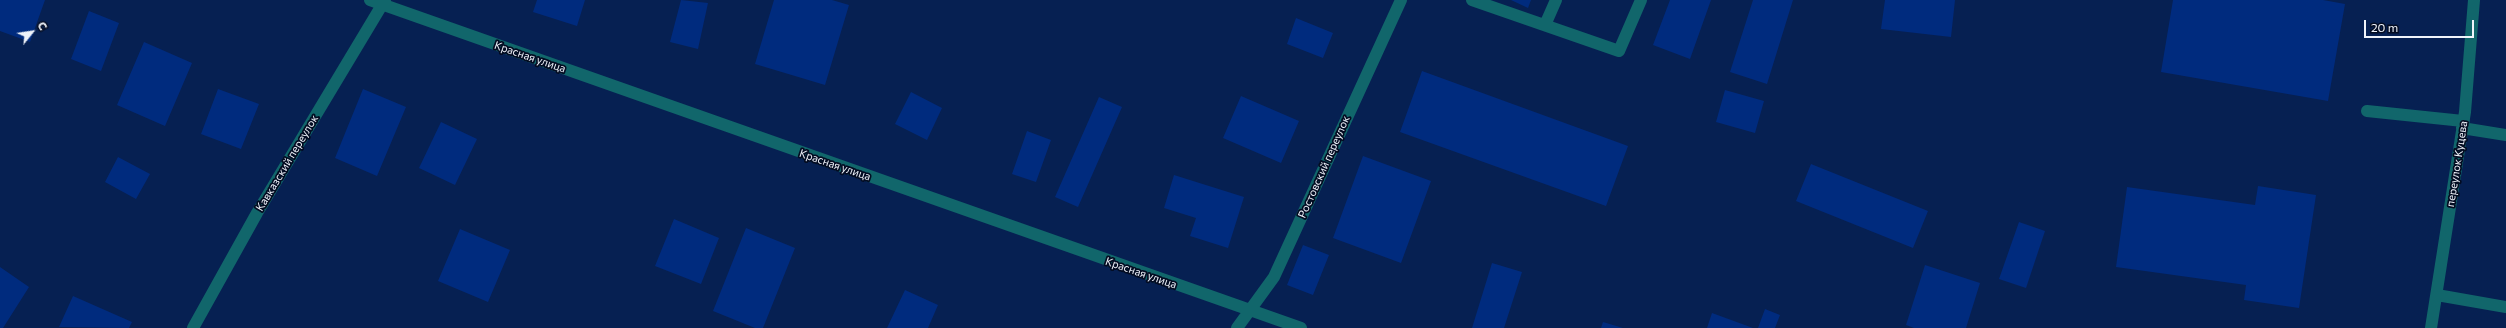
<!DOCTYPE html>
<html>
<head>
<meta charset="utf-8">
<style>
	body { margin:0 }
	#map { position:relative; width:2506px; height:328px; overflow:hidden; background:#062052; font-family:Commissioner,sans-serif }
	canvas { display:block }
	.north { position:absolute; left:12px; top:12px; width:40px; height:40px; -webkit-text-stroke:3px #030c22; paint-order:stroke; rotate:60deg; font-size:11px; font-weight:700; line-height:16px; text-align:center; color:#eff3fa }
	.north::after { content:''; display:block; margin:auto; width:14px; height:18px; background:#eff3fa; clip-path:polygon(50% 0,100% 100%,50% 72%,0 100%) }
	.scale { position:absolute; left:2364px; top:20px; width:110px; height:18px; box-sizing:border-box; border:2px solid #eff3fa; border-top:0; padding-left:5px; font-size:12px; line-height:14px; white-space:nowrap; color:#eff3fa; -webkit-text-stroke:3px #030c22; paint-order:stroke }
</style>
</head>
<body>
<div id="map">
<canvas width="2506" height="328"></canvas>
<div class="north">С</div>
<div class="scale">20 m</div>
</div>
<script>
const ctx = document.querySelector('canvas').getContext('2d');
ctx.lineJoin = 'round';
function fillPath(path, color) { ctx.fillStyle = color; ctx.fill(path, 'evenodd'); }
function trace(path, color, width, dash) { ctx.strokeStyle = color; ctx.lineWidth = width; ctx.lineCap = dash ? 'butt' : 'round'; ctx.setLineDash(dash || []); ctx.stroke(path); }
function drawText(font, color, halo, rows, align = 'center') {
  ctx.font = font + ' Commissioner,sans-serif'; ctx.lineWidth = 3.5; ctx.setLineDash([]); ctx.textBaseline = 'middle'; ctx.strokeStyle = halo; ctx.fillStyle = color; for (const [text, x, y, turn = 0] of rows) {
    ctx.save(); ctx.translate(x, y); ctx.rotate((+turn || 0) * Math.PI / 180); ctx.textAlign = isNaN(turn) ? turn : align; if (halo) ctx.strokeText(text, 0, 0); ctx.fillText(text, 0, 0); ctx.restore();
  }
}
const building = new Path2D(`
	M0,0h45l-15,42 -30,-11z
	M537,0h48l-8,26 -44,-14z
	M681,0l27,3 -10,46 -28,-7z
	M774,0h58l17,5 -24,80 -70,-21z
	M1511,0h20l-3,8z
	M1670,0h41l-21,59 -37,-14z
	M1753,0h40l-26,84 -37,-12z
	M1885,0h70l-4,37 -70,-8z
	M2173,0h150l22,4 -17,97 -167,-29z
	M89,11l30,12 -18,48 -30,-12z
	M1296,18l37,15 -10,25 -36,-14z
	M144,42l48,21 -27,63 -48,-21z
	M1422,71l206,75 -22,60 -206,-74z
	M218,89l41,15 -18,45 -40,-15z
	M363,89l43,18 -29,69 -42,-18z
	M1725,90l39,11 -9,32 -39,-11z
	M911,92l31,16 -15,32 -32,-16z
	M1241,96l58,25 -18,42 -58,-25z
	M1099,97l23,10 -44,100 -23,-10z
	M441,122l36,17 -22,46 -36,-17z
	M1027,131l24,9 -15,42 -24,-8z
	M1363,156l68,25 -30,82 -68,-25z
	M118,157l32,17 -14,25 -31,-17z
	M1811,164l117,47 -15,37 -117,-47z
	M1174,175l70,22 -16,51 -38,-12 6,-18 -32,-10z
	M2258,186l58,9 -17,113 -55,-8 2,-15 -130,-18 11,-80 128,18z
	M674,219l45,19 -18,46 -46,-18z
	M2019,222l26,9 -19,57 -27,-9z
	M746,228l49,20 -32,80h-8l-42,-17z
	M460,229l50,21 -22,52 -50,-21z
	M1303,245l26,10 -16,40 -26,-10z
	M1492,263l30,9 -18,56h-32z
	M1925,265l55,18 -14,45h-52l-8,-3z
	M0,267l29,20 -26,41h-3z
	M905,290l33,15 -10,23h-41z
	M73,296l59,26 -3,6 -70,-1z
	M1765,309l15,6 -5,13h-17z
	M1712,313l41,15h-46z
	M1603,322l20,6h-22z`);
const minor = new Path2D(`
	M370,0l931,328
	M1472,0l147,51 22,-51
	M1545,25l11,-25
	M2367,111l96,10
	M2462,128l44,7
	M2437,295l69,12
	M193,328l64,-115 128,-213
	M1237,328l37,-51 127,-277
	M2431,328l34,-216 9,-112`);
const streetNames = [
	["Красная улица",530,57,19],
	["Кавказский переулок",287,163,-59],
	["переулок Куцева",2457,164,-81],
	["Красная улица",835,165,19],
	["Ростовский переулок",1324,167,-66],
	["Красная улица",1141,273,19]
];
fillPath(building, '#002b7e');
trace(minor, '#11666b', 12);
drawText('11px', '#eff3fa', '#030c22', streetNames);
</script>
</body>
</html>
